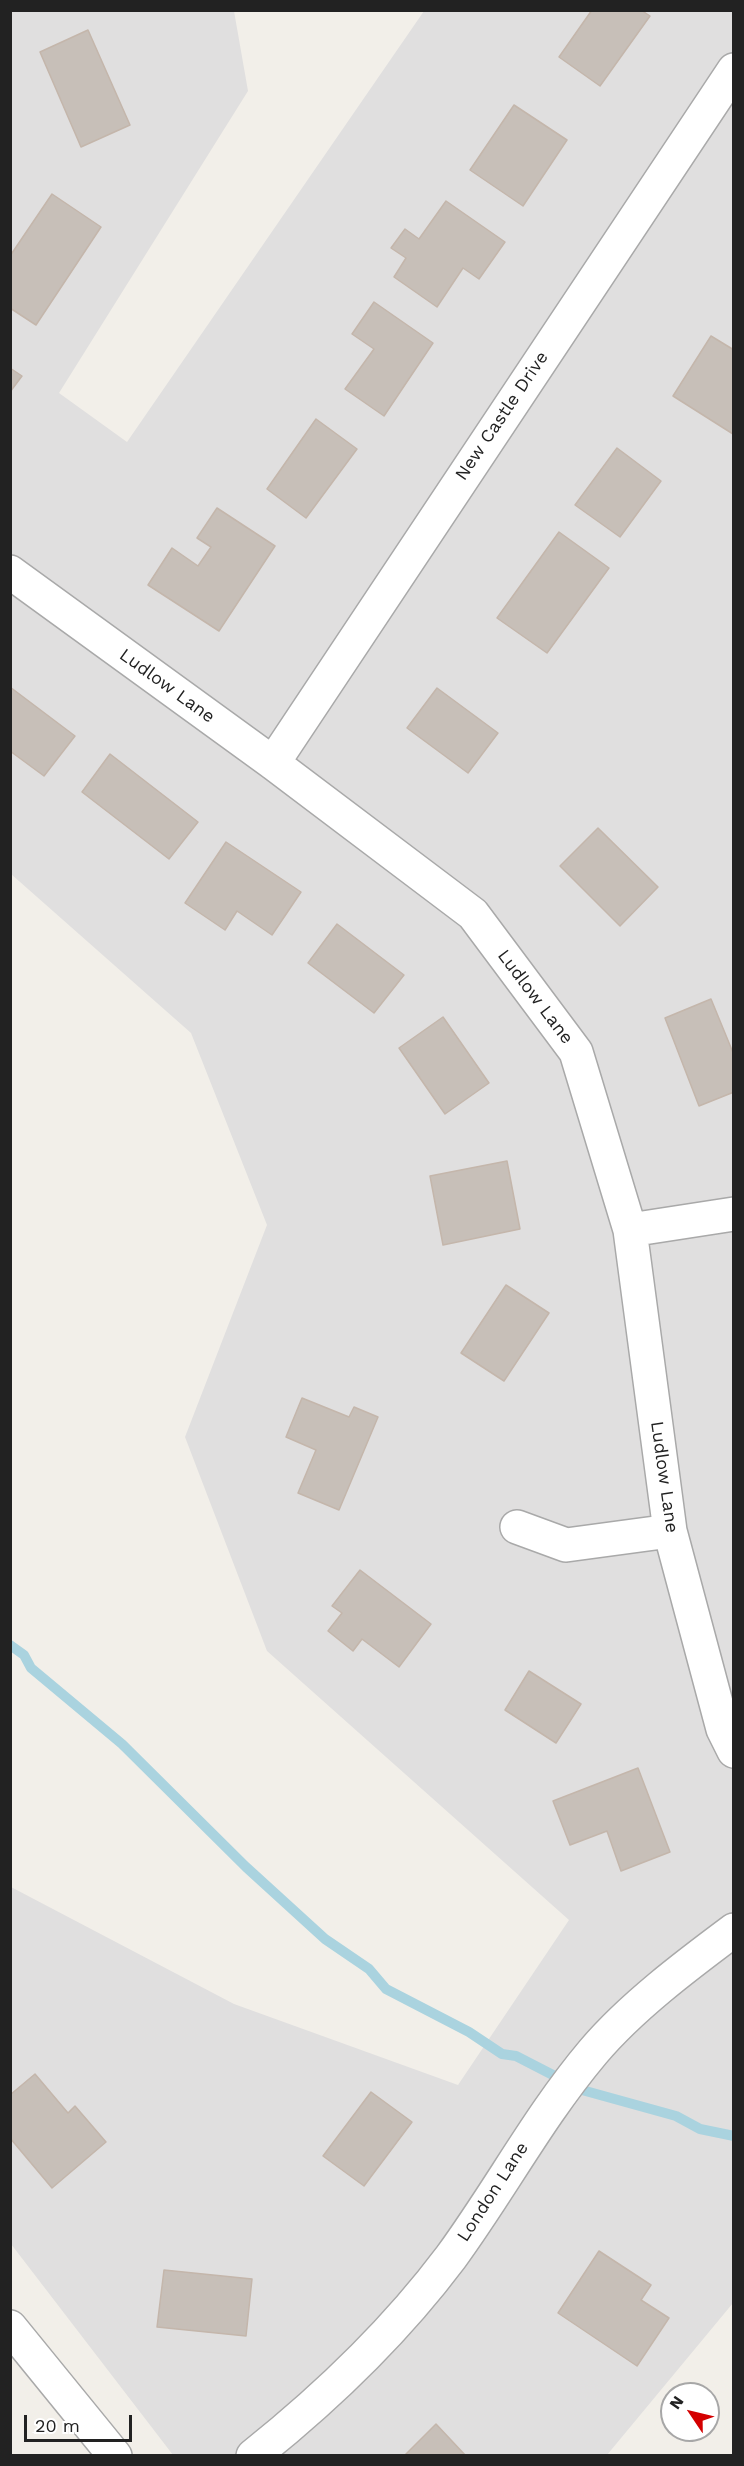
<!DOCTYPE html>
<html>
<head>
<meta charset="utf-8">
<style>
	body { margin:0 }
	#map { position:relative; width:744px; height:2466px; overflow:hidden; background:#f2efe9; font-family:"Work Sans",sans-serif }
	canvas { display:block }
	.frame { position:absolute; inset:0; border:12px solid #222; pointer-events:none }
	.north { position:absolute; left:660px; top:2382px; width:60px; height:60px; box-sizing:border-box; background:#fff; border:2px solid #a7a7a7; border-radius:50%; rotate:305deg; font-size:16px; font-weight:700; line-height:24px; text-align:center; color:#222 }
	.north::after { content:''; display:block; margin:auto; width:21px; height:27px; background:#d40000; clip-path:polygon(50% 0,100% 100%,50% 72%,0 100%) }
	.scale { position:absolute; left:24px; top:2415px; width:108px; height:27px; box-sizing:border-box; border:3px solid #222; border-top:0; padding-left:8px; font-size:18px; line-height:21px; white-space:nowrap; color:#222; -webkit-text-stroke:4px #fff; paint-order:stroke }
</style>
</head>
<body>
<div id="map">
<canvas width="744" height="2466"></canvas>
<div class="frame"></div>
<div class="north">N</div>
<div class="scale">20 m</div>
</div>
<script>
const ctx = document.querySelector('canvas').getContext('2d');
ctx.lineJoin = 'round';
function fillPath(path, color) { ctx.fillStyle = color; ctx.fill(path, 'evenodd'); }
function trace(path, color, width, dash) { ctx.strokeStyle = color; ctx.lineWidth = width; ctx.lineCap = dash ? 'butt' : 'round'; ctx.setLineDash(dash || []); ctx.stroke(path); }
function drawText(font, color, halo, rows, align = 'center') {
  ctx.font = font + ' "Work Sans",sans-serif'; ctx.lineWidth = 4.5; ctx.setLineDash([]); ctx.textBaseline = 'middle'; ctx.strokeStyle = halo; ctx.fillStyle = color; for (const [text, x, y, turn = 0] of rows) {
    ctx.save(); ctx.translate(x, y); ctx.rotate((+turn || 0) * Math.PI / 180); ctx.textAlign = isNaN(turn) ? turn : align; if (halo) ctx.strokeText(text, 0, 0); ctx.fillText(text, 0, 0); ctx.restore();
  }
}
const residential = new Path2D(`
	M11,11h223l14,80 -189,302 68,49 297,-431h309v2292l-126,152h-434l-162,-211v-357l223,117 224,81 111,-165 -302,-269 -82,-214 82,-212 -76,-192 -180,-159z`);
const stream = new Path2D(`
	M10,1645l14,10 7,13 91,76 124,123 79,72 44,30 17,20 83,43 33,22 14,2 66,34 94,26 24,13 34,7`);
const building = new Path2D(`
	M592,10h49l9,6 -50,70 -41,-29z
	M88,30l42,95 -49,22 -41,-95z
	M514,105l53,35 -44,66 -53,-36z
	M52,194l49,33 -65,98 -26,-17v-52z
	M446,201l59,41 -26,37 -16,-11 -26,39 -43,-30 12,-19 -15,-10 14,-19 14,10z
	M374,302l59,41 -49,73 -39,-27 29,-40 -22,-15z
	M711,336l23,14 -1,84 -60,-38z
	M10,368l12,8 -12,16z
	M316,419l41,30 -51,69 -39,-29z
	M617,448l44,33 -41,56 -45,-32z
	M217,508l58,38 -56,85 -71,-46 24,-37 26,18 13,-19 -14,-9z
	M559,532l50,36 -62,85 -50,-35z
	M10,687l65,49 -31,40 -34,-25z
	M437,688l61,45 -30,40 -61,-45z
	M110,754l88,68 -29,37 -87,-67z
	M598,828l60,59 -38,39 -60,-60z
	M226,842l75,50 -29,43 -35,-24 -12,19 -40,-27z
	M337,924l67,51 -30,38 -66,-50z
	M711,999l23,56v37l-35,14 -34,-88z
	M443,1017l46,66 -44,31 -46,-66z
	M507,1161l13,68 -77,16 -13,-69z
	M506,1285l43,28 -45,68 -43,-28z
	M302,1398l47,19 5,-10 24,10 -39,93 -41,-17 18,-43 -30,-13z
	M360,1570l71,54 -32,43 -37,-28 -9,12 -25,-20 14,-18 -10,-7z
	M529,1671l52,33 -25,39 -51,-33z
	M638,1768l32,84 -49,19 -14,-40 -37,14 -17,-44z
	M35,2074l33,39 7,-7 31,36 -54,46 -42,-50v-43z
	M371,2092l41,30 -48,64 -41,-30z
	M599,2251l52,34 -10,15 28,18 -32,48 -79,-53z
	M164,2270l88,9 -6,57 -89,-9z
	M436,2424l30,32h-62z`);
const minor = new Path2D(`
	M10,572l263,191 200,151 103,138 54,178 40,301 53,198 11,22
	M273,763l461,-693
	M630,1230l104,-16
	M517,1527l49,18 104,-14`);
const tertiary = new Path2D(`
	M10,2327l105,129
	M253,2456c74,-59 141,-123 198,-199 49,-67 88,-141 142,-205 38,-45 94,-87 141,-122`);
const streetNames = [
	["New Castle Drive",502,416,-56],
	["Ludlow Lane",167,686,36],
	["Ludlow Lane",535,997,53],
	["Ludlow Lane",664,1477,82],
	["London Lane",493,2192,-57]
];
fillPath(residential, '#e0dfdf');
trace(stream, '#aad3df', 10);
fillPath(building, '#c7bfb8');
trace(building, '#c4b6ab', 1.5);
trace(minor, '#a9a9a9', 36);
trace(tertiary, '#a9a9a9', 36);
trace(minor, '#fff', 33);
trace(tertiary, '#fff', 33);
drawText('18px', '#222', '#fff', streetNames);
</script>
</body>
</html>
